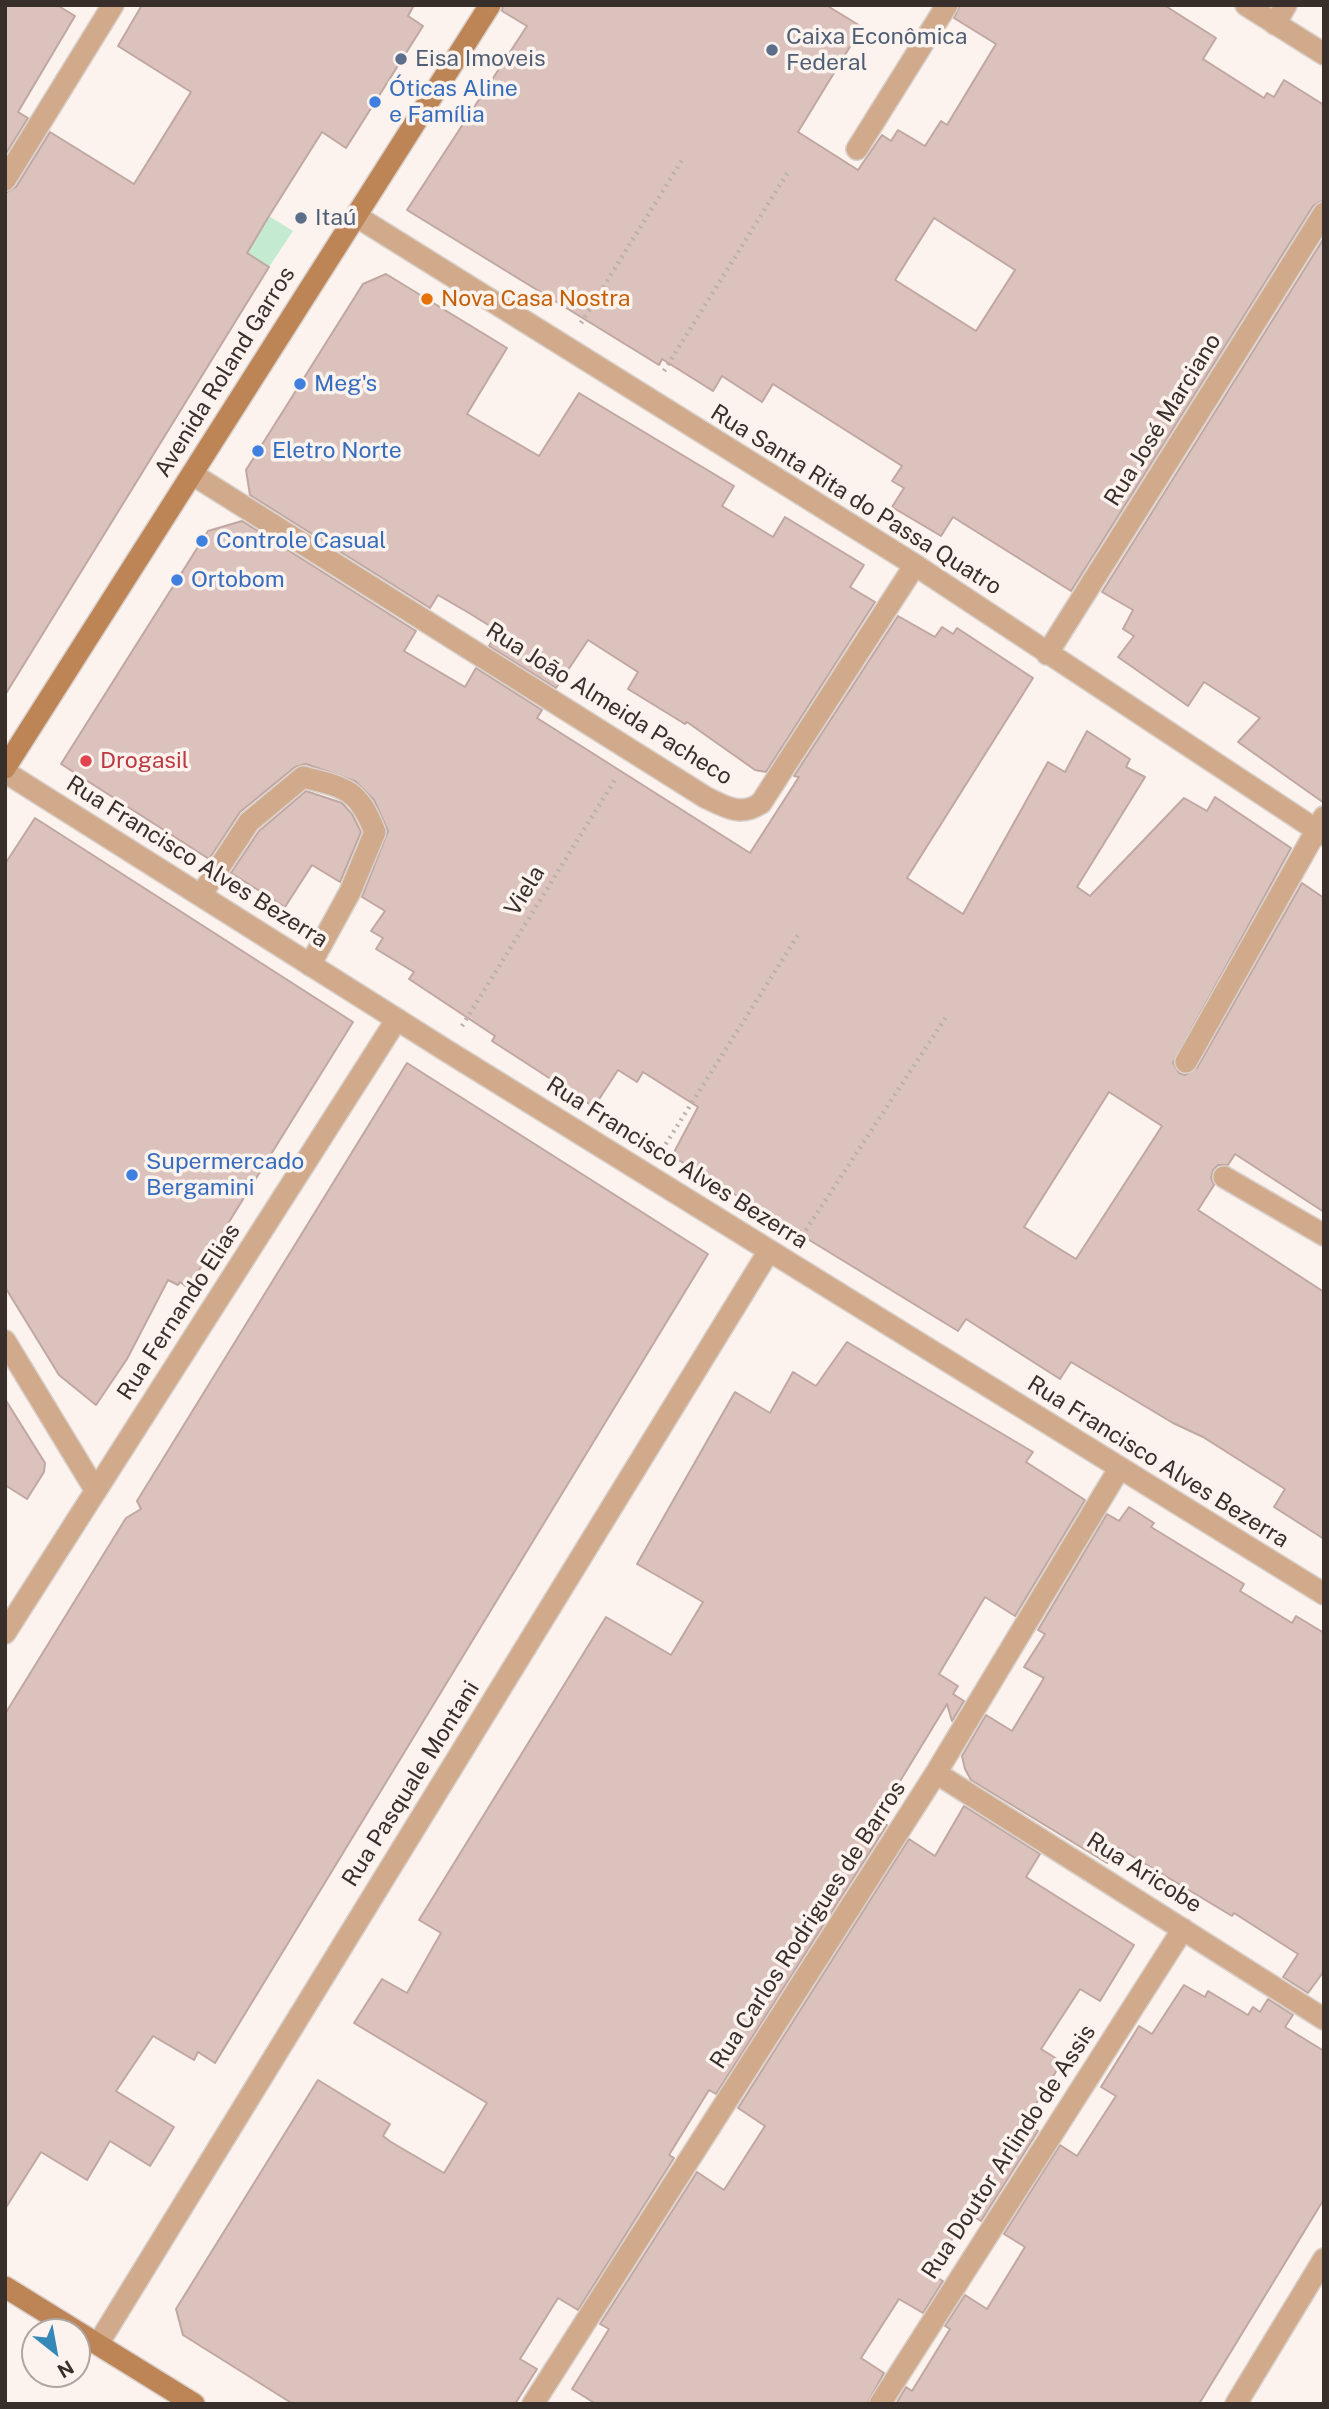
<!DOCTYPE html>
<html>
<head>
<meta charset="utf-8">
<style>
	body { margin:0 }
	#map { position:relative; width:1329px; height:2409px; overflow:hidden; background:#fcf3ee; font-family:"Public Sans",sans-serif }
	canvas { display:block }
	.frame { position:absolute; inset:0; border:7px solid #382f2b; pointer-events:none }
	.north { position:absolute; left:21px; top:2318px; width:70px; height:70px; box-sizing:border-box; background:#fcf3ee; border:2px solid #aea5a0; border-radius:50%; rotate:149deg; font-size:19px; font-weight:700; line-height:28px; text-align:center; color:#382f2b }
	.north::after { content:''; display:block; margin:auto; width:24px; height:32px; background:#3688b9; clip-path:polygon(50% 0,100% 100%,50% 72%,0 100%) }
</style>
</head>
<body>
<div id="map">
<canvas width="1329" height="2409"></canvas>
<div class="frame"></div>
<div class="north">N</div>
</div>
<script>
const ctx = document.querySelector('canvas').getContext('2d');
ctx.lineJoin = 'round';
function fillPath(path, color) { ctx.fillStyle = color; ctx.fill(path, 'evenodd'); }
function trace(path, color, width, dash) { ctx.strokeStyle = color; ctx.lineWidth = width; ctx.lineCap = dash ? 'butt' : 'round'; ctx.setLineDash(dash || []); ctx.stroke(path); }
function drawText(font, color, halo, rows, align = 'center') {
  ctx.font = font + ' "Public Sans",sans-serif'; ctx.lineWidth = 7; ctx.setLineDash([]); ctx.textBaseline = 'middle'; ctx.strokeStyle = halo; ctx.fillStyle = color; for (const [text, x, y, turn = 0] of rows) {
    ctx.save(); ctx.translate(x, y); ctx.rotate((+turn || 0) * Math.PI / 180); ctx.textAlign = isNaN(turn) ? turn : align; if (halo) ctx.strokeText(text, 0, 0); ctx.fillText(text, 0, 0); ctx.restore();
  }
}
const green = new Path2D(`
	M269,216l24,15 -24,36 -23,-14z`);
const building = new Path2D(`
	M5,5h52l18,11 -57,96 10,6 -23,37z
	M142,5h272l-6,11 15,10 -77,122 -24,-16 -53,84 -22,37 22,14 -264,428v-502l11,-6 34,-55 84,52 57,-92 -73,-46z
	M503,5h323l36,22 -64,105 60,38 24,-35 9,6 7,-11 27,16 16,-25 6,4 49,-81 -42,-26 6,-13h204l52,33 -13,21 61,39 3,-5 7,4 10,-17 40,25v95l-11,6 -242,385 -118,-74 -12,19 -49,-29 12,-19 -12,-7 10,-15 -129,-82 -11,18 -40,-26 -9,15 -51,-32 -3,6 -252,-155 120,-184 -25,-15zM934,218l81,52 -39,61 -81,-51z
	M1324,238v565l-86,-61 22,-24 -56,-36 -16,24 -70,-49 16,-21 -11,-7 10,-19 -31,-18z
	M386,274l121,74 -40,66 72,42 40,-63 155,93 -12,20 51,31 12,-20 79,48 -14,22 25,15 -109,170 -11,-2 -68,-48 -2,2 -57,-35 10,-17 -50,-32 -32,48 -67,-42 9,-15 -29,-18 -31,-18 -8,13 -180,-113 -4,-25 12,-19 105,-167z
	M242,521l174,110 -12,20 61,36 11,-19 66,42 -5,8 213,135 49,-76 -5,-1 104,-160 37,21 7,-10 11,7 4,-6 76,50 -126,200 56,36 85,-152 17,10 22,-41 43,28 -4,8 19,10 -68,110 13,9 94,-98 23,13 8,-14 76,51 -118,215 6,10 6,2 12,-7 105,-185 22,15v314l-89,-58 -7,11h-10l-5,5 -2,8 3,7 -16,25 126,82v247l-50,-32 11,-18 -82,-52 -30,-14 -102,-61 -11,17 -94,-60 -8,12 -286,-175 26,-49 -55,-35 -6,10 -19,-12 -24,37 -102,-66 3,-5 -86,-57 5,-7 -38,-23 7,-11 -12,-7 14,-20 -23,-14 26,-66 -14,-31 -19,-19 -49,-17 -11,3 -55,45 -31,47 -148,-95 147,-233zM1109,1092l53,34 -86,133 -52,-32z
	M306,791l36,12 10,11 9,18 -21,50 -28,-17 -27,42 -54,-34 28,-42z
	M35,818l318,204 -165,266 -8,-6 -2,3 -10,-5 -41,79 -31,46 -37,-30 -54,-88v-423z
	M407,1063l301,191 -493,809 -17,-11 -4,8 -41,-24 -37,55 58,36 -24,39 -40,-25 -23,39 -46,-28 -36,57v-495l121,-196 15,-9 -4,-8z
	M847,1342l186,110 -7,10 59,38 -70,116 -30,-19 -46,77 19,12 -5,8 11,7 -12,20 -5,-17 -70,115 10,6 -171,269 -7,-4 -40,65 5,3 -96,152 -20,-12 -38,61 17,10 -22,35h-222l-110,-69 -7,-26 142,-229 72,44 -7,12 8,6 53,31 43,-70 -133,-80 28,-44 25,14 34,-60 -22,-13 187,-303 65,38 32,-53 -66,-38 98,-172 35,21 23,-41 23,14z
	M5,1399l40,64 -1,9 -17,27 -22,-14z
	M1129,1507l25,16 -3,4 93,57 -4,7 52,32 4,-7 28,17v338l-16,22 -25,-16 15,-23 -64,-41 -2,3 -115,-69 -10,16 -136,-83 -6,-11 -3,-13 24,-41 26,16 32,-53 -20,-11 21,-33 -7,-4 69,-116 12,7z
	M964,1806l76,48 -14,23 108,68 -34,56 -20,-12 -39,60 21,13 -38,61 14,8 -57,90 -13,-8 -37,61 12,7 -20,32 -24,-14 -38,59 23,15 -17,31h-271l-24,-15 37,-60 -9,-5 97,-152 27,18 41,-64 -27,-18 171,-269 26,17z
	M1184,1985l21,12 3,-6 40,24 5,-8 7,5 8,-13 25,16 -8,12 39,24v148l-125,205h-303l10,-17 6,4 38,-62 -5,-3 20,-31 22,14 38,-62 -21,-13 56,-89 17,11 39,-60 -15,-9 38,-61 13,8z`);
const path = new Path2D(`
	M581,323l101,-163
	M664,371l124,-199
	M462,1026l154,-248
	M662,1150l136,-215
	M802,1236l144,-219`);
const service = new Path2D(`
	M761,803l154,-238
	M201,895l48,-73 54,-45c44,11 55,12 72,55l-25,60 -40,73`);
const minor = new Path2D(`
	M1275,24l11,-19
	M857,149l90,-144
	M5,180l108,-175
	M356,216l559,349 409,270
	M192,474l513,323c20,10 36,20 56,6
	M1047,654l277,-441
	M5,772l442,279 877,543
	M1186,1062l138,-245
	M1224,1177l100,58
	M5,1341l91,150
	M5,1633l392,-614
	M936,1773l388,246
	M98,2344l671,-1093
	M533,2404l403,-631 183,-304
	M880,2404l303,-475`);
const tertiary = new Path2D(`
	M1246,5l78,49
	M1236,2404l88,-145`);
const secondary = new Path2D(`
	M5,768l485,-763
	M5,2287l189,117`);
const markers = [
	[772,50,7,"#5c6f8a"],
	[401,59,7,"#5c6f8a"],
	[375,102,7,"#3f7fe0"],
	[301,218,7,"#5c6f8a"],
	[427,299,7,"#e8710a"],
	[300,384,7,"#3f7fe0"],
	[258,451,7,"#3f7fe0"],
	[202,541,7,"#3f7fe0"],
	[177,580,7,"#3f7fe0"],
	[86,761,7,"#e0444e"],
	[132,1175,7,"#3f7fe0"]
];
const serviceNames = [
	["Caixa Econômica",786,37],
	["Federal",786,63],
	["Eisa Imoveis",415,59],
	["Itaú",315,218]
];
const shopNames = [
	["Óticas Aline",389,89],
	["e Família",389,115],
	["Meg's",314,384],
	["Eletro Norte",272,451],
	["Controle Casual",216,541],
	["Ortobom",191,580],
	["Supermercado",146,1162],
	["Bergamini",146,1188]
];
const foodNames = [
	["Nova Casa Nostra",441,299]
];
const streetNames = [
	["Avenida Roland Garros",225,372,-58],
	["Rua José Marciano",1163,420,-58],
	["Rua Santa Rita do Passa Quatro",856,500,32],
	["Rua João Almeida Pacheco",609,704,32],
	["Rua Francisco Alves Bezerra",197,862,32],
	["Viela",525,891,-58],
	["Rua Francisco Alves Bezerra",677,1163,32],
	["Rua Fernando Elias",179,1312,-57],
	["Rua Francisco Alves Bezerra",1158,1462,32],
	["Rua Pasquale Montani",411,1784,-58],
	["Rua Aricobe",1144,1873,32],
	["Rua Carlos Rodrigues de Barros",808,1925,-57],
	["Rua Doutor Arlindo de Assis",1009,2152,-57]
];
const healthNames = [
	["Drogasil",100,761]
];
fillPath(green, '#c4ebd2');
fillPath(building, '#dcc2bd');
trace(building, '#c0a7a2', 2);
trace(service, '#d9d0cb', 24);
trace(minor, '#d9d0cb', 24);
trace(tertiary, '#d9d0cb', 24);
trace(secondary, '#d9d0cb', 24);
trace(path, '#bab1ac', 4.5, [2, 5]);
trace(service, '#d1aa8b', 21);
trace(minor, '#d1aa8b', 21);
trace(tertiary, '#d1aa8b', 21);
trace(secondary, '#bd8555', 21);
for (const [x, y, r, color] of markers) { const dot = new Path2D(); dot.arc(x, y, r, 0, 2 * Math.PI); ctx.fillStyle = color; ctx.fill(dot); trace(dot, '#fcf3ee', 2.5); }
drawText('23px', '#4e5e75', '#fcf3ee', serviceNames, 'left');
drawText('23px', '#366cbe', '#fcf3ee', shopNames, 'left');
drawText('23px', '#c56008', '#fcf3ee', foodNames, 'left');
drawText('23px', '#382f2b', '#fcf3ee', streetNames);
drawText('23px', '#be3a42', '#fcf3ee', healthNames, 'left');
</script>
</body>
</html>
